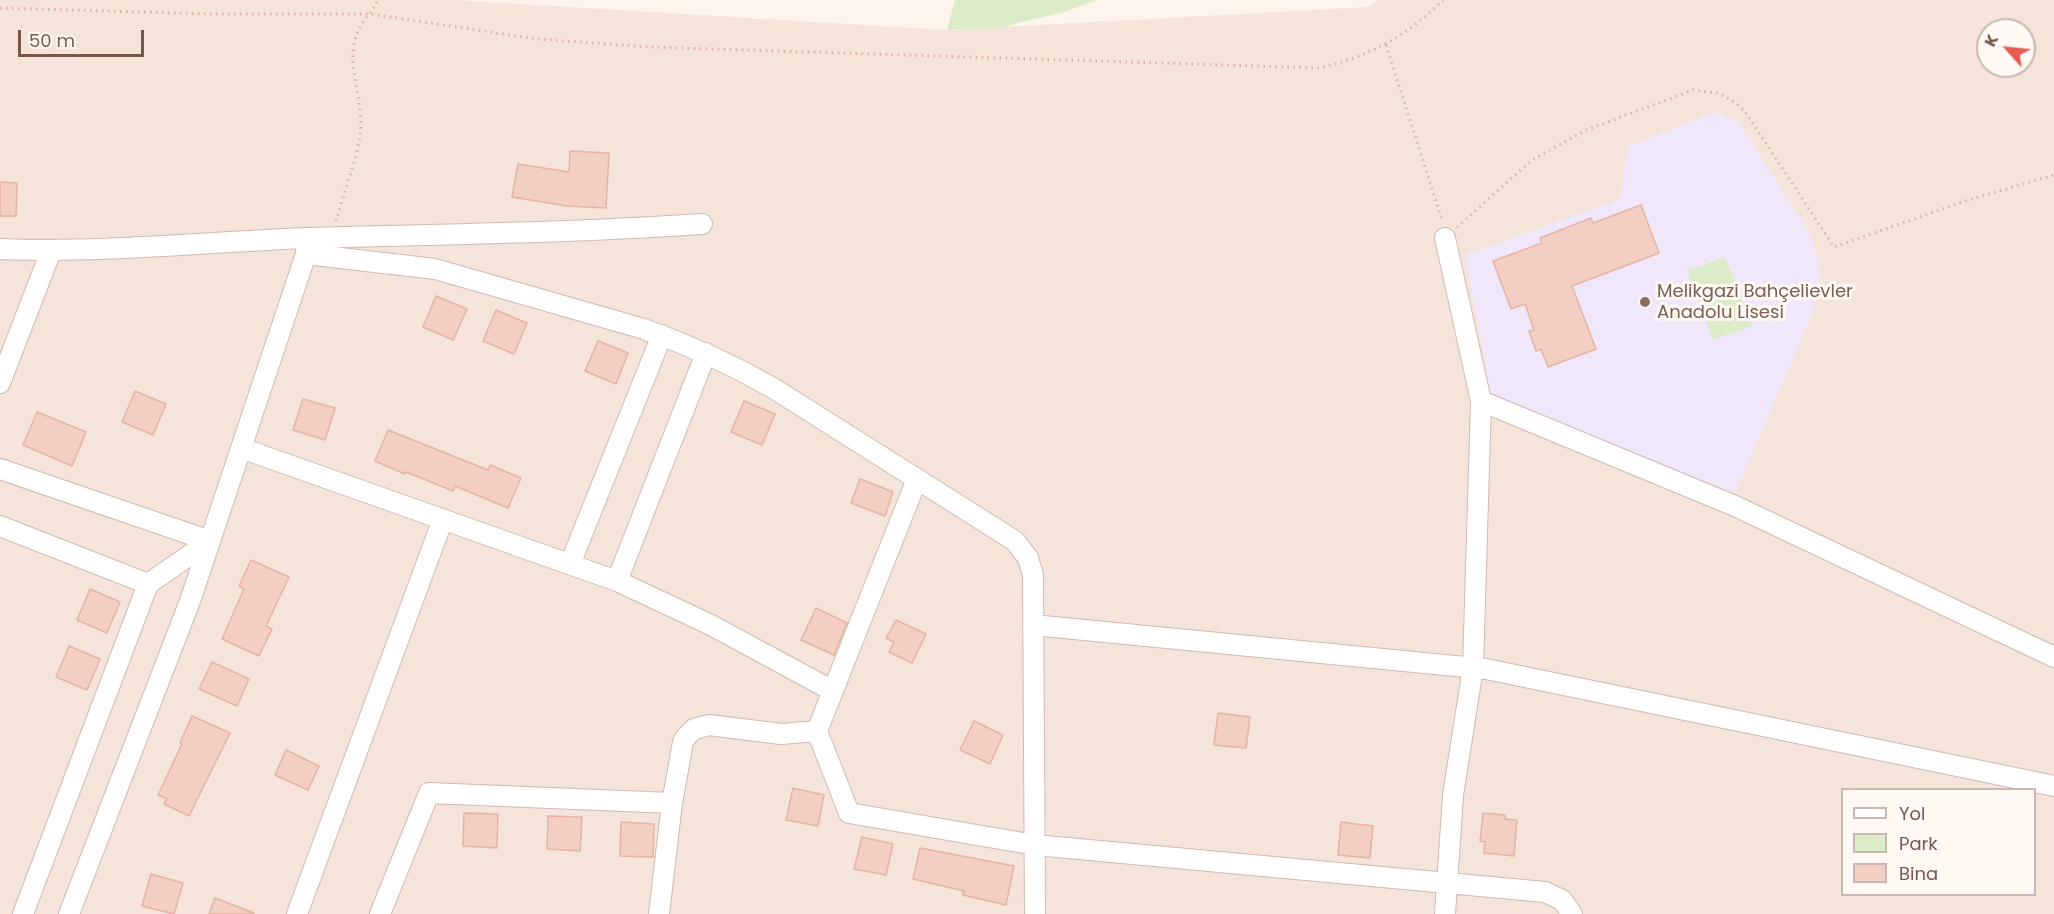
<!DOCTYPE html>
<html>
<head>
<meta charset="utf-8">
<style>
	body { margin:0 }
	#map { position:relative; width:2054px; height:914px; overflow:hidden; background:#fdf4ec; font-family:Poppins,sans-serif }
	canvas { display:block }
	.legend { position:absolute; left:1841px; top:788px; width:195px; height:108px; box-sizing:border-box; background:#fff8f3; border:2px solid #c9b7b1; margin:0; padding:8px 10px; list-style:none; font-size:18px; color:#79564d }
	.legend li { display:flex; align-items:center; gap:12px; height:30px }
	.legend b { width:30px; border:2px solid #c9b7b1 }
	.north { position:absolute; left:1976px; top:18px; width:60px; height:60px; box-sizing:border-box; background:#fff8f3; border:2px solid #c9b7b1; border-radius:50%; rotate:297deg; font-size:16px; font-weight:700; line-height:24px; text-align:center; color:#79564d }
	.north::after { content:''; display:block; margin:auto; width:21px; height:27px; background:#e65c52; clip-path:polygon(50% 0,100% 100%,50% 72%,0 100%) }
	.scale { position:absolute; left:18px; top:30px; width:126px; height:27px; box-sizing:border-box; border:3px solid #79564d; border-top:0; padding-left:8px; font-size:18px; line-height:21px; white-space:nowrap; color:#79564d; -webkit-text-stroke:4px #fff8f3; paint-order:stroke }
</style>
</head>
<body>
<div id="map">
<canvas width="2054" height="914"></canvas>
<ul class="legend">
<li><b style="height:8px;background:#fff"></b>Yol</li>
<li><b style="height:16px;background:#dcecc9"></b>Park</li>
<li><b style="height:16px;background:#f3cfc3"></b>Bina</li>
</ul>
<div class="north">K</div>
<div class="scale">50 m</div>
</div>
<script>
const ctx = document.querySelector('canvas').getContext('2d');
ctx.lineJoin = 'round';
function fillPath(path, color) { ctx.fillStyle = color; ctx.fill(path, 'evenodd'); }
function trace(path, color, width, dash) { ctx.strokeStyle = color; ctx.lineWidth = width; ctx.lineCap = dash ? 'butt' : 'round'; ctx.setLineDash(dash || []); ctx.stroke(path); }
function drawText(font, color, halo, rows, align = 'center') {
  ctx.font = font + ' Poppins,sans-serif'; ctx.lineWidth = 6; ctx.setLineDash([]); ctx.textBaseline = 'middle'; ctx.strokeStyle = halo; ctx.fillStyle = color; for (const [text, x, y, turn = 0] of rows) {
    ctx.save(); ctx.translate(x, y); ctx.rotate((+turn || 0) * Math.PI / 180); ctx.textAlign = isNaN(turn) ? turn : align; if (halo) ctx.strokeText(text, 0, 0); ctx.fillText(text, 0, 0); ctx.restore();
  }
}
const residential = new Path2D(`
	M0,0h455l492,30 421,-23 10,-7h676v914h-2054zM1988,30h36v36h-36zM1842,790h192v104h-192z`);
const education = new Path2D(`
	M1715,112l24,10 68,107 8,18 5,33 -2,15 -7,22 -76,176 -244,-98 -26,-140 155,-56 8,-52z`);
const green = new Path2D(`
	M955,0h142l-33,12 -62,15 -55,3z
	M1725,257l27,69 -39,14 -26,-69z`);
const building = new Path2D(`
	M570,151l39,2 -3,55 -39,-2 -55,-9 6,-33 51,8z
	M0,182l17,1 -1,33h-16z
	M1641,205l18,48 -87,33 24,63 -48,18 -7,-18 -5,2 -7,-20 5,-1 -9,-26 -14,5 -18,-48 49,-18 -2,-5 51,-20 2,5z
	M436,296l31,13 -14,31 -30,-13z
	M496,310l31,13 -13,31 -31,-13z
	M598,341l30,12 -12,31 -31,-13z
	M135,391l31,13 -13,31 -31,-13z
	M303,399l32,9 -10,32 -32,-10z
	M744,401l31,13 -13,31 -31,-13z
	M37,412l49,20 -14,34 -49,-21z
	M388,430l100,40 2,-5 31,13 -13,30 -53,-22 -2,5 -47,-19 -1,2 -30,-13z
	M860,479l33,13 -8,24 -34,-13z
	M251,560l38,17 -23,49 6,3 -13,27 -37,-17 22,-50 -5,-3z
	M90,589l30,13 -13,31 -30,-13z
	M816,608l31,15 -13,32 -33,-15z
	M896,620l30,14 -14,29 -23,-11 5,-10 -8,-4z
	M69,646l31,13 -13,31 -31,-13z
	M212,662l37,17 -12,27 -38,-17z
	M1218,713l32,4 -4,31 -32,-3z
	M192,716l38,17 -41,83 -25,-12 3,-5 -9,-4 24,-51 -2,-1z
	M974,721l29,14 -13,29 -30,-14z
	M286,750l33,16 -11,24 -33,-15z
	M793,788l31,7 -6,31 -32,-6z
	M464,813l34,1 -1,34 -34,-2z
	M1483,813l22,2v4l12,1 -3,36 -30,-3 1,-11 -5,-1z
	M548,816l34,1 -2,34 -33,-2z
	M621,822l33,2 -1,33 -33,-1z
	M1341,822l32,4 -3,32 -32,-3z
	M862,837l31,7 -7,31 -32,-6z
	M920,848l94,18 -8,39 -43,-10 1,-4 -51,-12z
	M151,874l32,9 -9,31 -32,-8z
	M215,898l39,15 -1,1h-44z`);
const path = new Path2D(`
	M0,8l213,6h157l167,25 112,8 672,21c48,-12 88,-33 122,-68
	M1386,45l56,175
	M336,221c7,-26 20,-59 24,-85 5,-31 -13,-67 -5,-96 4,-16 16,-26 23,-40
	M1457,227l75,-67 54,-30 107,-40 25,3 18,10 8,7 90,137 131,-46 89,-26`);
const street = new Path2D(`
	M1445,238l36,163 -8,267 -20,127 -8,119
	M0,249c103,4 205,-7 308,-11 131,-4 263,-5 394,-14
	M306,254l129,15 209,60c45,16 87,35 129,59l242,153 13,17 5,17 2,339
	M0,383l51,-132
	M1481,401l254,105 319,151
	M241,448l376,133 94,44 122,66
	M0,469l210,72
	M917,479l-100,252 32,82 186,32 510,47 17,8 10,14
	M0,526l148,58
	M570,564l92,-229
	M617,581l89,-228
	M1033,625l453,44 568,117
	M23,914l125,-330 62,-43
	M69,914l121,-313 116,-347 1,-15
	M297,914l146,-395
	M380,914l49,-121 243,10
	M659,914l13,-111 11,-61 3,-5 8,-8 15,-4 72,9 36,-3`);
const markers = [
	[1645,302,6,"#8d6e63"]
];
const educationNames = [
	["Melikgazi Bahçelievler",1657,292],
	["Anadolu Lisesi",1657,313]
];
fillPath(residential, '#f5e4da');
fillPath(education, '#f0e8fa');
fillPath(green, '#dcecc9');
fillPath(building, '#f3cfc3');
trace(building, '#e5b2a3', 1.5);
trace(street, '#d0b9b0', 22);
trace(path, '#d9b1a5', 3, [1.5, 4.5]);
trace(street, '#fff', 20);
for (const [x, y, r, color] of markers) { const dot = new Path2D(); dot.arc(x, y, r, 0, 2 * Math.PI); ctx.fillStyle = color; ctx.fill(dot); trace(dot, '#fff8f3', 2); }
drawText('18px', '#785e54', '#fff8f3', educationNames, 'left');
</script>
</body>
</html>
